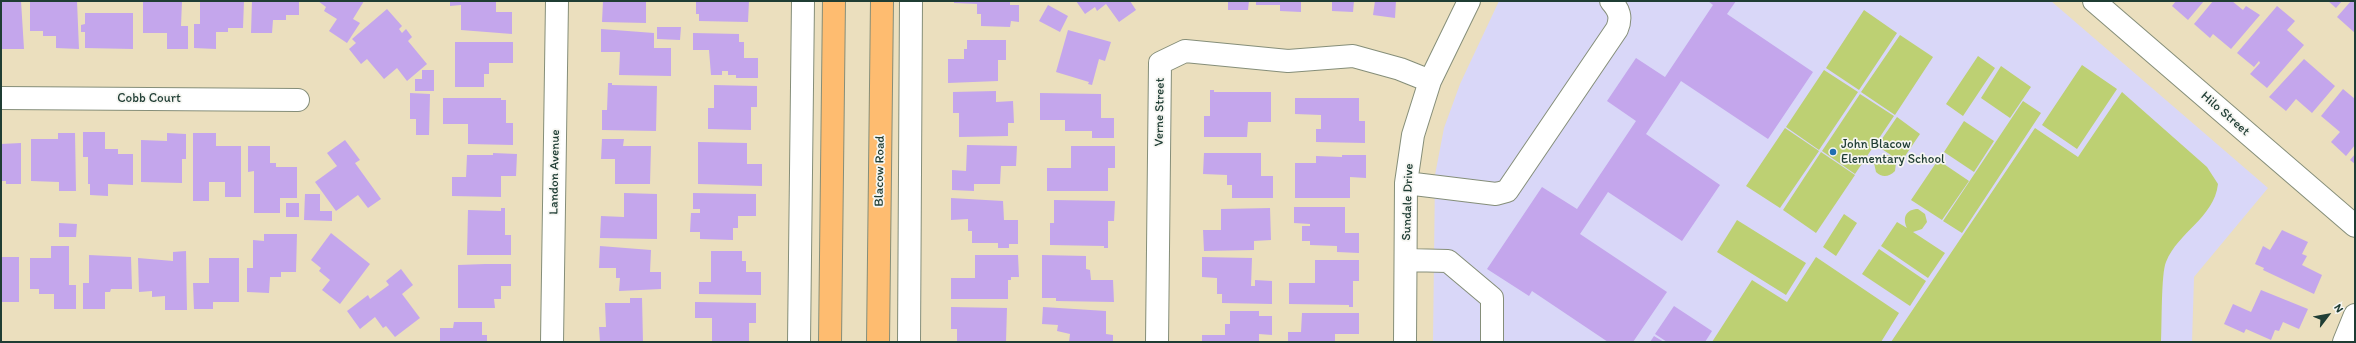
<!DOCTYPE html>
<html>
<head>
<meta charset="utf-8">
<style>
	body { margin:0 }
	#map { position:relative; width:2356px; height:343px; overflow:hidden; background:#ebdfbe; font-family:Itim,sans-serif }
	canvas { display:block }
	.frame { position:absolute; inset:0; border:2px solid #1f3d34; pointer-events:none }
	.north { position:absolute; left:2308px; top:295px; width:40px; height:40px; -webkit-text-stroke:3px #f6f6f2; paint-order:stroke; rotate:58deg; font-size:11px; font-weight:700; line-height:16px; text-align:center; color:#1f3d34 }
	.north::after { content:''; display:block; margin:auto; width:14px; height:18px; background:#1f3d34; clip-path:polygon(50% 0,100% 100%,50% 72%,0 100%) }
</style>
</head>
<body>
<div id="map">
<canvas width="2356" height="343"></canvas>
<div class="frame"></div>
<div class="north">N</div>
</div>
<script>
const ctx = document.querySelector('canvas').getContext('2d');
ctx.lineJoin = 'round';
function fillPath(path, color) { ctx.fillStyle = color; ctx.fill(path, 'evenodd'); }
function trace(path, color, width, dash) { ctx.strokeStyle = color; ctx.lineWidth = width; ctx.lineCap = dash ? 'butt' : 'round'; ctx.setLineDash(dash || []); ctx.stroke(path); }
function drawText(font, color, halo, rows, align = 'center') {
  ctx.font = font + ' Itim,sans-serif'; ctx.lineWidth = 3.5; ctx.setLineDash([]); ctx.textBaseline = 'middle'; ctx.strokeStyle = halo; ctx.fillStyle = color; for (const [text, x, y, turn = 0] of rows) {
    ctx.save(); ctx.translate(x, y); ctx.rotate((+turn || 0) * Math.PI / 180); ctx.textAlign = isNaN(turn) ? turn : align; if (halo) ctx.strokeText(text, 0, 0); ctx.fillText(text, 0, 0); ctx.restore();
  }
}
const built = new Path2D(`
	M1499,1h552l217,187 -74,89 -2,65h-759l2,-167 9,-47 16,-44z`);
const green = new Path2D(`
	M1864,10l33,23 -38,57 -33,-22z
	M1900,35l33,22 -38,58 -34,-23z
	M1978,56l17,12 -32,48 -17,-12z
	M2082,65l35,24 -40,60 -35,-24z
	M2001,66l30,21 -21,31 -29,-20z
	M1824,70l34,22 -39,58 -33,-23z
	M2122,92l85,75 11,17c-4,34 -40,48 -52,78 -5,11 -4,64 -5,80h-270l144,-214 43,29z
	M1860,94l34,22 -39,58 -33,-23z
	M2023,101l18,12 -79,120 -19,-12z
	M1897,117l23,17 -19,28 -9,-6 4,7 -1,8c-6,6 -13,7 -19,1l-2,-9 4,-7 13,-1 -14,-9z
	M1964,121l30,20 -20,31 -30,-20z
	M1785,128l34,23 -39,57 -34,-22z
	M1821,152l34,23 -39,58 -33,-23z
	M1938,160l31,21 -27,39 -31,-20z
	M1918,209l7,5 2,8 -5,7 -9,3 32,21 -17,25 -47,-32 16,-24 10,6c-5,-10 -1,-19 11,-19z
	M1844,214l13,9 -21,33 -13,-9z
	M1737,220l69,43 -20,32 -69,-43z
	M1879,249l47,32 -16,25 -48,-32z
	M1816,257l83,56 -18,29h-169l40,-62 35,22z`);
const building = new Path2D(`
	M1,1h20l3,48h-22z
	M30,1h47l2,48 -23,-1v-12h-13v-5h-13z
	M143,1h39l-1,25h7v23h-21v-16h-24z
	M200,1h44l-1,27h-15v4h-12v17l-22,-1v-24h6z
	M252,1h47v14h-13v5h-13l-1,13h-21z
	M318,1h46l-11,18 7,4 -13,20 -18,-12 8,-12 -13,-8 2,-4z
	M450,1h46v11h16v22l-51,-4v-25l-11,1z
	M603,1h43v22l-44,-1z
	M696,1h53l-1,21 -49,-1v-7h-3z
	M954,1h56v4h9v17l-8,-1 -1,6 -29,-1v-12h-4v-10l-23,-1z
	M1076,1h54l6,9 -17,12 -13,-18 -9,7 -2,-4 -10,7z
	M1228,1h21l-1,9h-20z
	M1256,1h45v11l-21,-1v-6h-24z
	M1332,1h22l-1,11 -21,-1z
	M1375,1h21l-1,17 -22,-3z
	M1708,1h28l-9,13 86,58 -45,67 -87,-58 -35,53 74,51 -38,56 -74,-49 -28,42 87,58 -34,50h-25l-76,-51 -3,5 -42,-27 55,-82 35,22 59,-88 -29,-20 29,-43 29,19 48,-72z
	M2176,1h28l-16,19 -16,-14z
	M2213,1h19l11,9 3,-4 14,9 -29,34 -18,-15 -3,4 -16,-14z
	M2328,1h14l-6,7z
	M2351,1h4v32l-18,-16z
	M1048,5l20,11 -8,16 -21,-11z
	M2277,6l18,15 -8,9 17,15 -37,43 -17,-14 10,-11 -1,-2 -5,6 -17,-14z
	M387,9l15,17 -3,3 3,4 4,-4 6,8 -4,4 19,23 -20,17 -10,-13 -13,11 -17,-20 -6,5 -12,-15 7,-6 -4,-4z
	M85,13h48v36l-48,-1v-16h-4v-7l4,-1z
	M657,27h24l-1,13 -23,-1z
	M601,29l53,4v15h17v28l-52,-1 1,-23h-19z
	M1068,30l43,12 -6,19 -6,-2 -7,26 -4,-1 1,-2 -33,-10z
	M693,33l46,1v8h5v16h14v20h-22v-3h-8v-4h-6v4h-11l-2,-25h-16z
	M967,40h39v20h-8v21l-50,2v-24h16v-10h3z
	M455,42h58v21h-24v11h-5v13h-29z
	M2304,59l31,27 -23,27 -16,-14 -10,12 -17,-14z
	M422,70h12v21h-19v-12h7z
	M608,83h4v2l45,1 -1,45 -54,-1v-20h5z
	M714,85l43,1v21h-6v23l-43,-1v-21h6z
	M2343,89l12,10v46l-9,11 -15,-14 9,-10 -19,-16z
	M1210,90h4v2h57v30h-23l-1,15h-43v-21h6z
	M996,91v11l17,-1 1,22h-6v13l-49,1v-24h-6v-21z
	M410,93l20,1 -1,41h-13v-16h-6z
	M1040,93l61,1v24h13v20h-22v-7h-27v-11h-25z
	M443,98h58v2h5v23h7v22l-45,-1v-20h-25z
	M1295,98h64v23h6v22l-49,-1v-13h5v-14l-26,-1z
	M83,132h22v17h13v5h15v31l-25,-1v12l-18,-1v-11h-2v-27h-5z
	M58,133h17l1,58h-17v-9l-28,-1v-42h27z
	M167,133l19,1v25h-4v24l-41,-1v-42l26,1z
	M193,133h23v13h25v51h-16v-15h-16v19h-16z
	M602,139h22l-1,7h28l-1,38h-35v-25h-14z
	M345,140l15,20 -5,3 26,36 -13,9 -10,-13 -22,16 -21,-29 22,-16 -10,-13z
	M698,142l49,1v21h15v22l-64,-2z
	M21,143v41h-15v-3h-5v-37z
	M967,145l50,1 -1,20h-15l-1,18h-26v7l-22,-1v-20l14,1z
	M248,146h22v17h6v4h21v31h-17v15h-26v-42l-6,1z
	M1071,146h44v22h-7v23h-61v-23h24z
	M493,153l24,1 -1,22h-15v21l-49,-1v-19h14l1,-22h26z
	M1204,153h57v23h12v22h-41v-13h-5v-10l-24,-1z
	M2355,154v10l-5,-4z
	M1342,155h24v23l-16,-1v21h-55v-35h21v-7l26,1z
	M624,193l33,1v45l-57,-1 1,-22 23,1z
	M693,193l63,1v22h-18v12h-5v12l-33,-1v-7h-10l1,-19h9v-4h-7z
	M305,194h15v17h12v10l-28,-1z
	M951,198l52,3 1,19h14v24h-9v4h-11v-5h-26v-12h-4v-12l-17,1z
	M1054,200l61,1 -1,20h-6v27h-4v-2l-54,-1v-22h4z
	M286,203h13v14h-13z
	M1294,207h51v26h14v20l-22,-1v-6l-27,-1v-4h-8v-15h8v-2l-16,-1z
	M501,208h4v27h6v20h-44l1,-45 33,1z
	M1270,208l1,32 -17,1v9l-50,1 -1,-21h18v-21z
	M59,223l18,1 -1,13h-17z
	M2282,230l26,12 -6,12 5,2 -5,9 20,10 -8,19 -51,-24 1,-2 -9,-4 8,-18 7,4z
	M331,233l39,31 -30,40 -18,-14 8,-10 -11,-9 2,-3 -10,-8z
	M264,234h33l-1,38h-15v5h-11l-1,16 -22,-1v-24h6v-28l11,1z
	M51,246h18v39h7v24h-22v-15h-15v-5h-9v-31h21z
	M600,246l51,4 -1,22h11v17l-42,2 1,-13h-4v-10h-17z
	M186,251l1,59h-22v-14l-13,1v-6l-13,1 -1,-34 35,3v-9z
	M711,251h31v10h4v11h15v23l-62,-1v-12h12z
	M89,255l42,2 1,32h-21l-1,3h-5v17h-22v-26h6z
	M975,255h43l1,22h-8v3h-3v19h-57v-21h24z
	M1042,255l44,1v13l4,1 1,10h22l1,22 -58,-1v-3h-14z
	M1,257h18v45h-18z
	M1202,257l50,1 -1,28h4v-6l17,1v23l-50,-1v-9h-5v-16l-15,-1z
	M209,258h30v44h-26v7h-19l-1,-26h16z
	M1315,260h44v21h-6v26h-4v-2l-60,-1v-21h26z
	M485,264h26v22h-10v13h-7l1,9h-37v-43z
	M401,269l12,16 -11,9 18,24 -25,19 -9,-11 -3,2 -8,-11 -15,12 -13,-18 21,-16 2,4 19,-14 -3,-4z
	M2261,290l47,19 -9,20 -16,-7 -4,9 -4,-1 -4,10 -25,-11 -2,4 -20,-9 9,-20 18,8z
	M630,298h12l1,44h-43l-1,-15h7l-1,-24h25z
	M695,302l61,1v20h-7v19h-37v-24h-17z
	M1674,306l38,25 -7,11h-38l-12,-8z
	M951,307l56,1 -1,34h-49v-13h-6z
	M1043,307l63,4v23l7,1v7h-44l1,-8 -13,-3 1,-6 -16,-1z
	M1230,311h29v5h13v19l-13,-1v8h-57v-7h23v-11h5z
	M1302,313h57v21h-24v8h-47v-10h13z
	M454,322h28v13h5v7h-47v-14h13z
	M1654,336l10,6h-14z`);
const minor = new Path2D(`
	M2094,1l261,225
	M1,98l297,2
	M1406,183l90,11 11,-3 110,-162c5,-12 2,-19 -6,-28
	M1406,260l42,1 44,37v44
	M552,342l5,-341
	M799,342l4,-341
	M909,342l2,-341
	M1157,342l3,-279 25,-12 103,10 65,-5 47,13 30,12
	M1405,342l1,-159 7,-48 17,-54 39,-80
	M2344,342l11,-27`);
const major = new Path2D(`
	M830,342l4,-341
	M878,342l4,-341`);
const markers = [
	[1833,152,4,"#1f6fb2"]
];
const streetNames = [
	["Cobb Court",149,99],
	["Verne Street",1160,112,-89],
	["Hilo Street",2225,114,41],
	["Blacow Road",880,171,-89],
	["Landon Avenue",555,172,-89],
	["Sundale Drive",1408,202,-88]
];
const poiNames = [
	["John Blacow",1841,145],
	["Elementary School",1841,160]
];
fillPath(built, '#d9d7f8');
fillPath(green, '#bdd073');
fillPath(building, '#c4a6ec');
trace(minor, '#858e79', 24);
trace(major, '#858e79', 24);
trace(minor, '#fff', 22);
trace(major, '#febc70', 22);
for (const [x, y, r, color] of markers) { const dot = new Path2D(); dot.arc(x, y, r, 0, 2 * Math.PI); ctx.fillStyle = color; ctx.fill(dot); trace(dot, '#f6f6f2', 1.5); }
drawText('13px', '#1f3d34', '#f6f6f2', streetNames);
drawText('13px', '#1f3d34', '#f6f6f2', poiNames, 'left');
</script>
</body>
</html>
